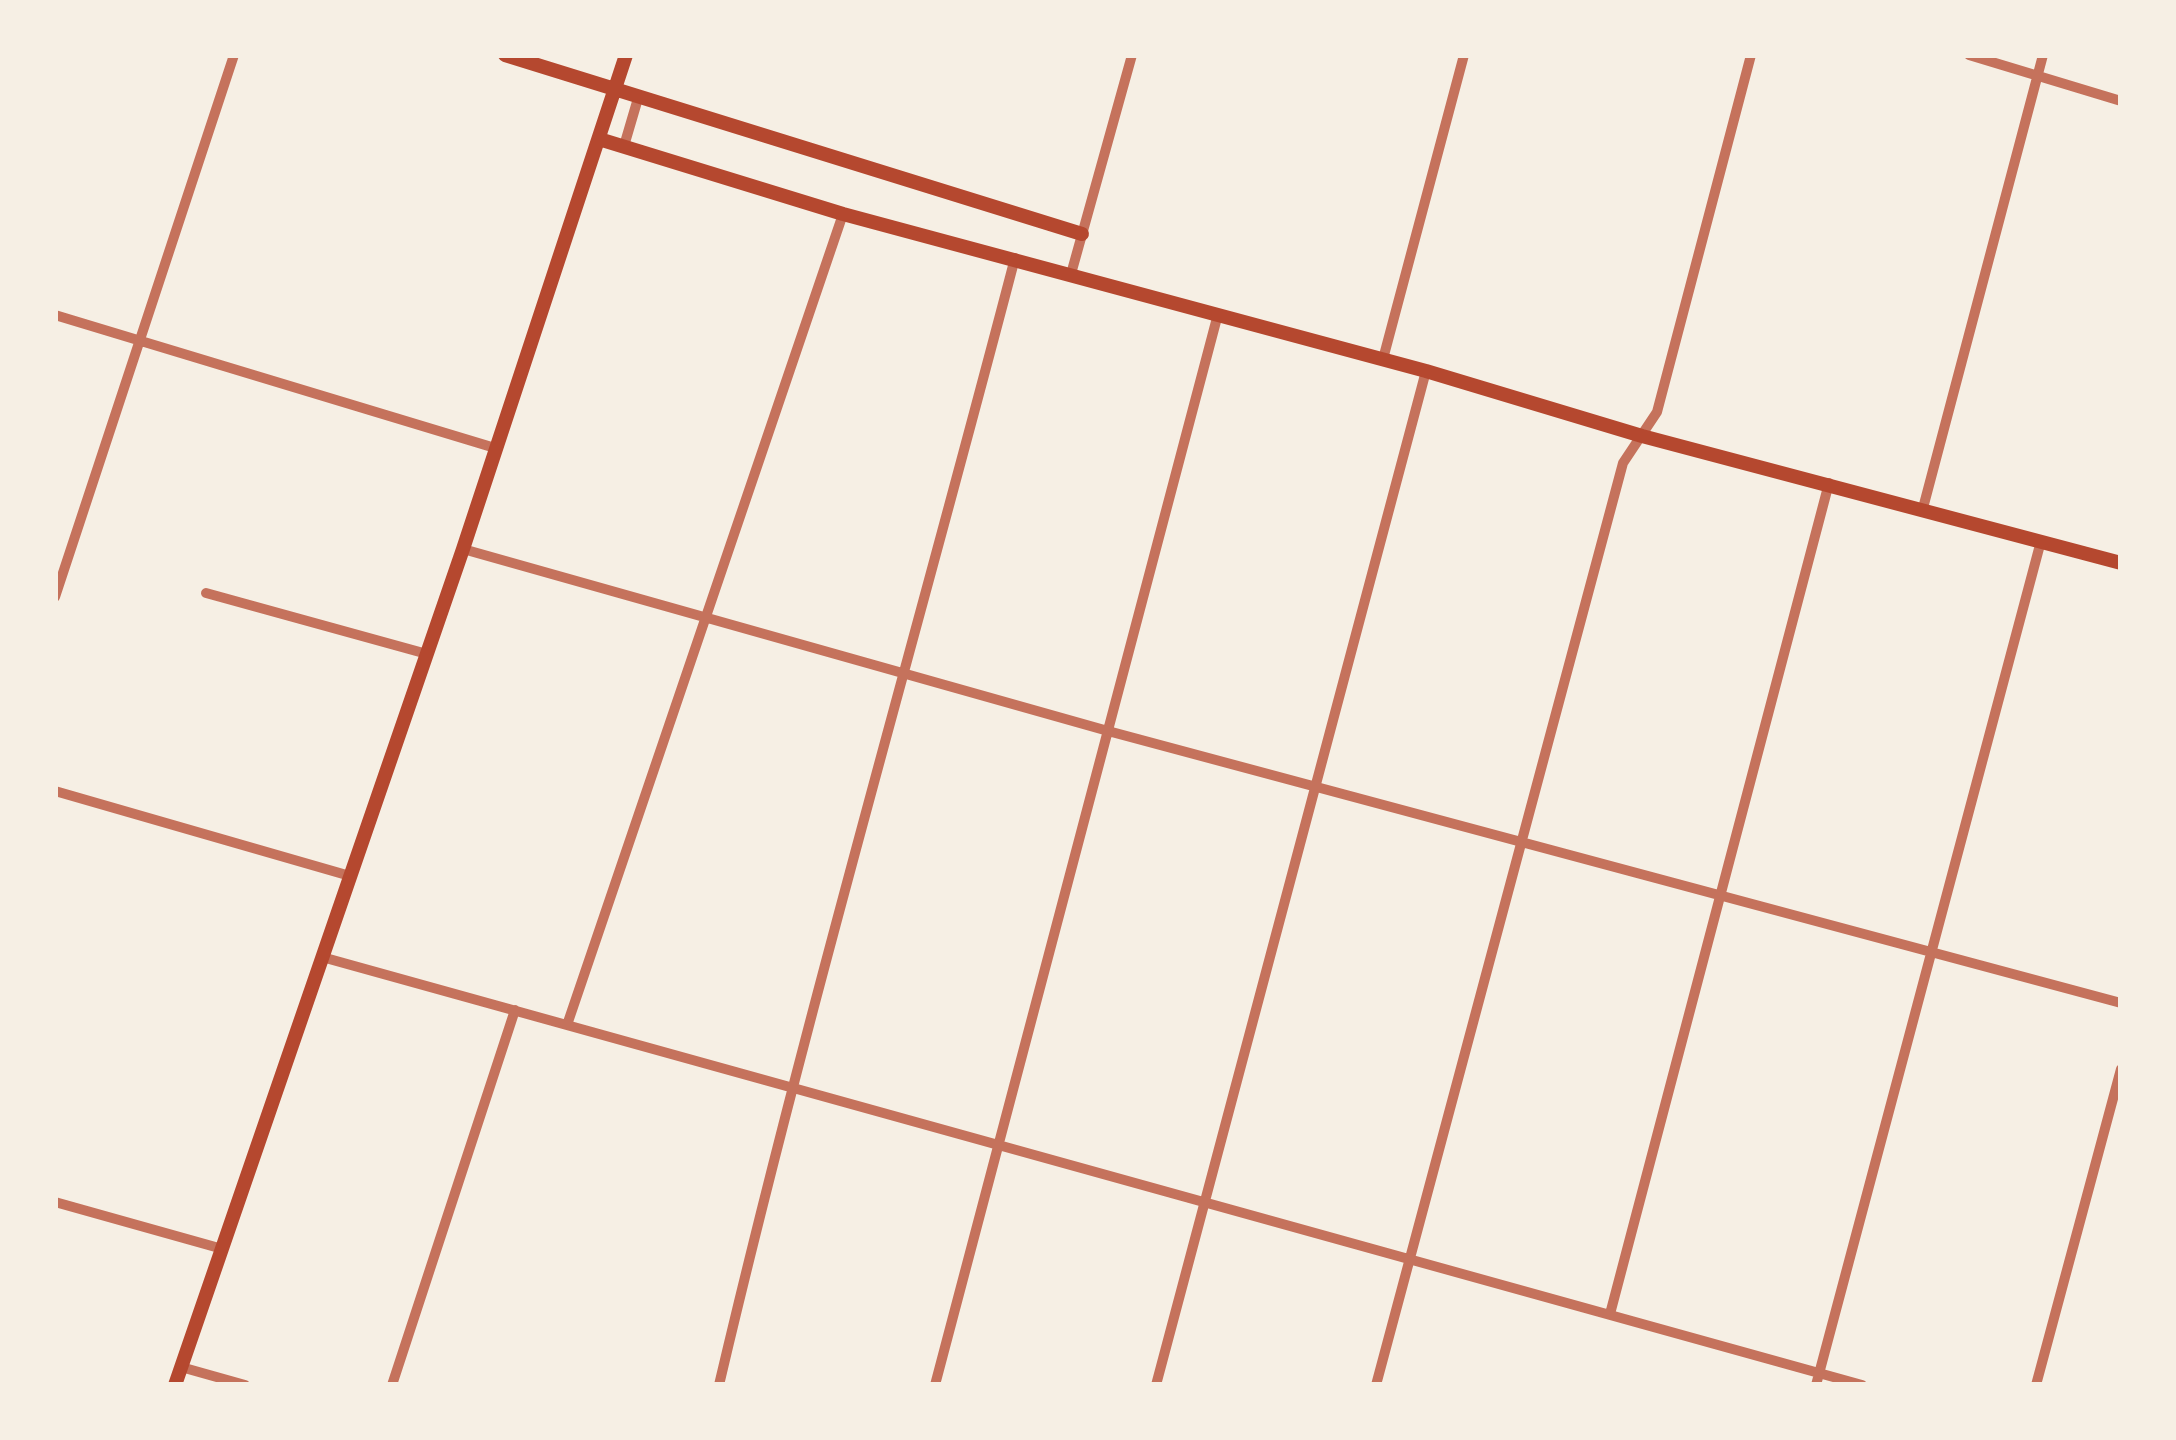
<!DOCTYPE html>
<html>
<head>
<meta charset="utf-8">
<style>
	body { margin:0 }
	#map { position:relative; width:2176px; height:1440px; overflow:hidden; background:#f6efe4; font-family:"Alegreya Sans",sans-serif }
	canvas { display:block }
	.frame { position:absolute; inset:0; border:58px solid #f6efe4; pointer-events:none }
</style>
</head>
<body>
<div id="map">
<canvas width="2176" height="1440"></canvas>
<div class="frame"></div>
</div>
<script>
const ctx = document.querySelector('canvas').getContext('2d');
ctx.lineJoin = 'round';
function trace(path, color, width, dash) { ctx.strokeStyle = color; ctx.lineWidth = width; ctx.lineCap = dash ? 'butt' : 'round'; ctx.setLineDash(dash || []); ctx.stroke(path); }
const minor = new Path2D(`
	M1969,55l152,46
	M624,146l15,-51
	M1071,274l61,-219
	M55,315l440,133
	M1383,359l81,-304
	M1923,508l120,-453
	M463,549l645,182 1013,272
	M206,593l221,61
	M55,597l179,-542
	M55,791l295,85
	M322,957l1540,428
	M567,1025l276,-811
	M55,1202l164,46
	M1610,1314l219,-831
	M181,1367l64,18
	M392,1385l123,-375
	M719,1385c89,-378 198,-751 296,-1127
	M935,1385l283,-1071
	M1156,1385l270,-1014
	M1376,1385l247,-922 34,-51 94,-357
	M1816,1385l225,-844
	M2036,1385l85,-316`);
const secondary = new Path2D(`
	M505,55l577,179
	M599,139l244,75 583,157 216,65 479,127
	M175,1385l288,-836 163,-494`);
trace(minor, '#c5725c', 10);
trace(secondary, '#b5482f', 14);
</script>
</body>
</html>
